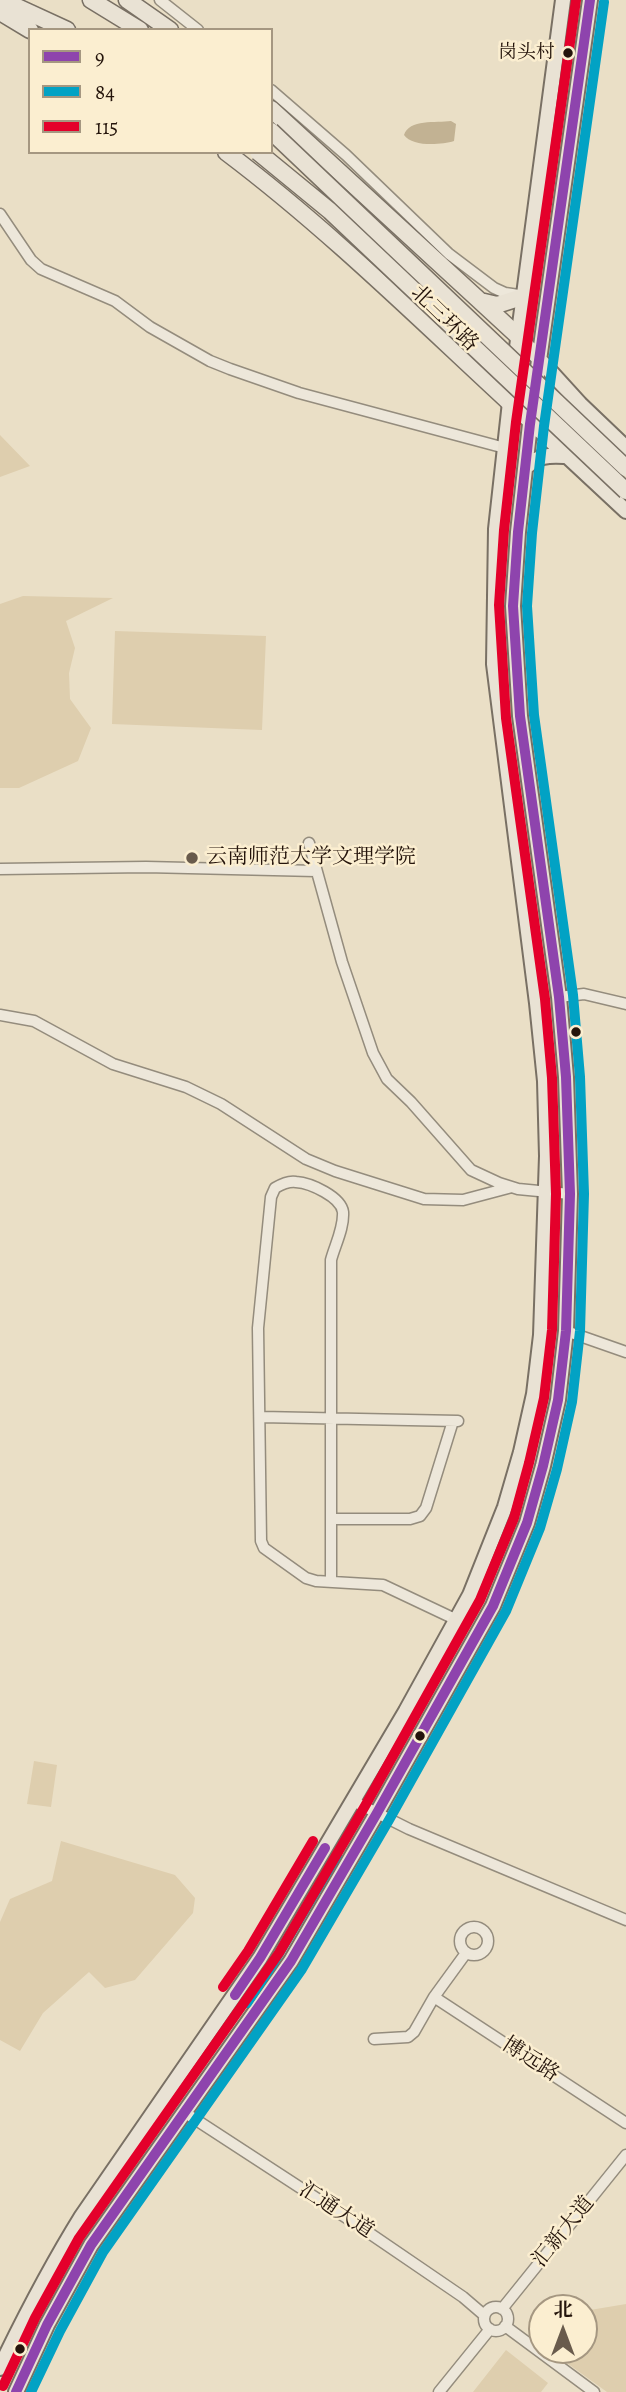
<!DOCTYPE html>
<html>
<head>
<meta charset="utf-8">
<style>
	body { margin:0 }
	#map { position:relative; width:626px; height:2392px; overflow:hidden; background:#eadfc6; font-family:Alegreya,"Noto Serif SC",serif }
	canvas { display:block }
	.legend { position:absolute; left:28px; top:28px; width:245px; height:126px; box-sizing:border-box; background:#fbeed0; border:2px solid #a59781; margin:0; padding:9px 12px; list-style:none; font-size:21px; color:#24140b }
	.legend li { display:flex; align-items:center; gap:14px; height:35px }
	.legend b { width:35px; border:2px solid #a59781 }
	.north { position:absolute; left:528px; top:2294px; width:70px; height:70px; box-sizing:border-box; background:#fbeed0; border:2px solid #a59781; border-radius:50%; rotate:0deg; font-size:19px; font-weight:700; line-height:28px; text-align:center; color:#24140b }
	.north::after { content:''; display:block; margin:auto; width:24px; height:32px; background:#695b4c; clip-path:polygon(50% 0,100% 100%,50% 72%,0 100%) }
</style>
</head>
<body>
<div id="map">
<canvas width="626" height="2392"></canvas>
<ul class="legend">
<li><b style="height:9px;background:#8e44ad"></b>9</li>
<li><b style="height:9px;background:#02a2c4"></b>84</li>
<li><b style="height:9px;background:#e4002b"></b>115</li>
</ul>
<div class="north">北</div>
</div>
<script>
const ctx = document.querySelector('canvas').getContext('2d');
ctx.lineJoin = 'round';
function fillPath(path, color) { ctx.fillStyle = color; ctx.fill(path, 'evenodd'); }
function trace(path, color, width, dash) { ctx.strokeStyle = color; ctx.lineWidth = width; ctx.lineCap = dash ? 'butt' : 'round'; ctx.setLineDash(dash || []); ctx.stroke(path); }
function drawText(font, color, halo, rows, align = 'center') {
  ctx.font = font + ' Alegreya,"Noto Serif SC",serif'; ctx.lineWidth = 5; ctx.setLineDash([]); ctx.textBaseline = 'middle'; ctx.strokeStyle = halo; ctx.fillStyle = color; for (const [text, x, y, turn = 0] of rows) {
    ctx.save(); ctx.translate(x, y); ctx.rotate((+turn || 0) * Math.PI / 180); ctx.textAlign = isNaN(turn) ? turn : align; if (halo) ctx.strokeText(text, 0, 0); ctx.fillText(text, 0, 0); ctx.restore();
  }
}
const green = new Path2D(`
	M0,435l30,31 -30,11z
	M23,596l90,2 -47,23 9,27 -6,25 1,26 21,29 -13,33 -59,27h-19v-184z
	M115,631l151,5 -4,94 -150,-6z
	M34,1761l23,4 -6,42 -24,-3z
	M61,1841l114,34 20,23 -2,15 -58,67 -30,8 -16,-16 -46,41 -23,38 -20,-11v-118l10,-23 42,-18z
	M626,2304v88h-19l-58,-42h35v-39z
	M506,2350l42,33 -7,9h-68z`);
const water = new Path2D(`
	M451,121l5,3 -2,17c-13,4 -42,6 -50,-6 5,-16 32,-12 47,-14z`);
const minor = new Path2D(`
	M160,0l38,30
	M271,90l75,65 103,99 45,34 11,5 14,2
	M0,214l31,46 10,9 74,32 35,26 60,34 20,8 69,24 206,55
	M309,843l33,119 31,91 14,26 24,23 60,68 28,13 19,6 52,5
	M0,869l146,-2 170,4
	M559,997l25,-3 42,10
	M0,1015l34,6 79,43 73,23 35,17 85,55 29,12 89,28 39,1 49,-13
	M566,1331l60,21
	M261,1417l197,4
	M331,1519h79l10,-3 6,-8 27,-87
	M331,1582v-322c4,-15 13,-32 12,-48 -2,-15 -32,-29 -47,-30 -8,-1 -14,2 -21,6l-4,9 -13,131 3,213 3,7 42,30 10,3 67,4 74,35
	M353,1801l56,28 217,91
	M460 1941a14 14 0 1 1 28 0a14 14 0 1 1-28 0Z
	M434,1997l192,126
	M374,2039l34,-2 6,-5 20,-35 32,-44
	M184,2112l172,112 107,73 21,18
	M484 2319a12 12 0 1 1 24 0a12 12 0 1 1-24 0Z
	M502,2309l124,-154
	M505,2326l89,66
	M439,2392l51,-63`);
const primary = new Path2D(`
	M519,337l61,67 46,44
	M514,370l49,-370
	M510,403l116,108
	M526,467c12,-11 21,-12 38,-11
	M0,2368c25,-52 51,-102 82,-152l178,-258 146,-247 64,-116 35,-88 16,-55 13,-58 7,-59 6,-179 -2,-75 -8,-78 -43,-339 2,-135 15,-136
	M16,2392l31,-67 44,-80 200,-284 86,-148 116,-207 34,-83 16,-57 15,-66 8,-69 4,-137 -4,-117 -7,-80 -39,-281 -7,-110 5,-74 12,-108 60,-424`);
const trunk = new Path2D(`
	M2,0l65,30
	M91,0l49,30
	M127,0l43,30
	M0,12l30,18
	M271,109l209,192 17,4 28,-9
	M226,152c101,76 192,166 284,251
	M480,301l39,36`);
const trunkBridge = new Path2D(`
	M271,131l355,337
	M258,152l72,59 296,280`);
const bus1 = new Path2D(`
	M235,1995l25,-37 65,-110
	M16,2392l31,-67 44,-80 200,-284 86,-148 116,-207 34,-83 16,-57 15,-66 8,-69 4,-137 -4,-117 -7,-80 -39,-281 -7,-110 5,-74 12,-108 60,-424`);
const bus2 = new Path2D(`
	M247,2003l25,-38 65,-110
	M31,2392l29,-61 43,-79 199,-283 87,-149 117,-209 34,-83 17,-59 15,-67 8,-71 4,-137 -4,-117 -7,-82 -39,-280 -7,-109 5,-73 12,-107 60,-424`);
const bus3 = new Path2D(`
	M223,1987l25,-36 65,-110
	M3,2386l32,-68 44,-80 200,-285 86,-147 115,-206 34,-82 15,-55 15,-65 8,-68 4,-136 -4,-116 -7,-79 -39,-281 -7,-113 5,-75 12,-108 60,-422`);
const markers = [
	[568,53,6,"#24140b"],
	[192,858,7,"#695b4c"],
	[576,1032,6,"#24140b"],
	[420,1736,6,"#24140b"],
	[20,2349,6,"#24140b"]
];
const busNames = [
	["岗头村",555,53]
];
const streetNames = [
	["北三环路",444,319,44],
	["博远路",530,2060,33],
	["汇通大道",336,2211,33],
	["汇新大道",564,2232,-51]
];
const poiNames = [
	["云南师范大学文理学院",206,858]
];
fillPath(green, '#deceae');
fillPath(water, '#c2b293');
trace(minor, '#948c7d', 13);
trace(primary, '#797064', 18);
trace(trunk, '#797064', 19);
trace(minor, '#ede7da', 10);
trace(primary, '#e9e2d4', 14);
trace(trunk, '#e9e2d4', 16);
trace(trunkBridge, '#797064', 19, []);
trace(trunkBridge, '#e9e2d4', 16);
trace(bus1, '#8e44ad', 10);
trace(bus2, '#02a2c4', 10);
trace(bus3, '#e4002b', 10);
for (const [x, y, r, color] of markers) { const dot = new Path2D(); dot.arc(x, y, r, 0, 2 * Math.PI); ctx.fillStyle = color; ctx.fill(dot); trace(dot, '#fbeed0', 2.5); }
drawText('19px', '#24140b', '#fbeed0', busNames, 'right');
drawText('21px', '#24140b', '#fbeed0', streetNames);
drawText('21px', '#24140b', '#fbeed0', poiNames, 'left');
</script>
</body>
</html>
